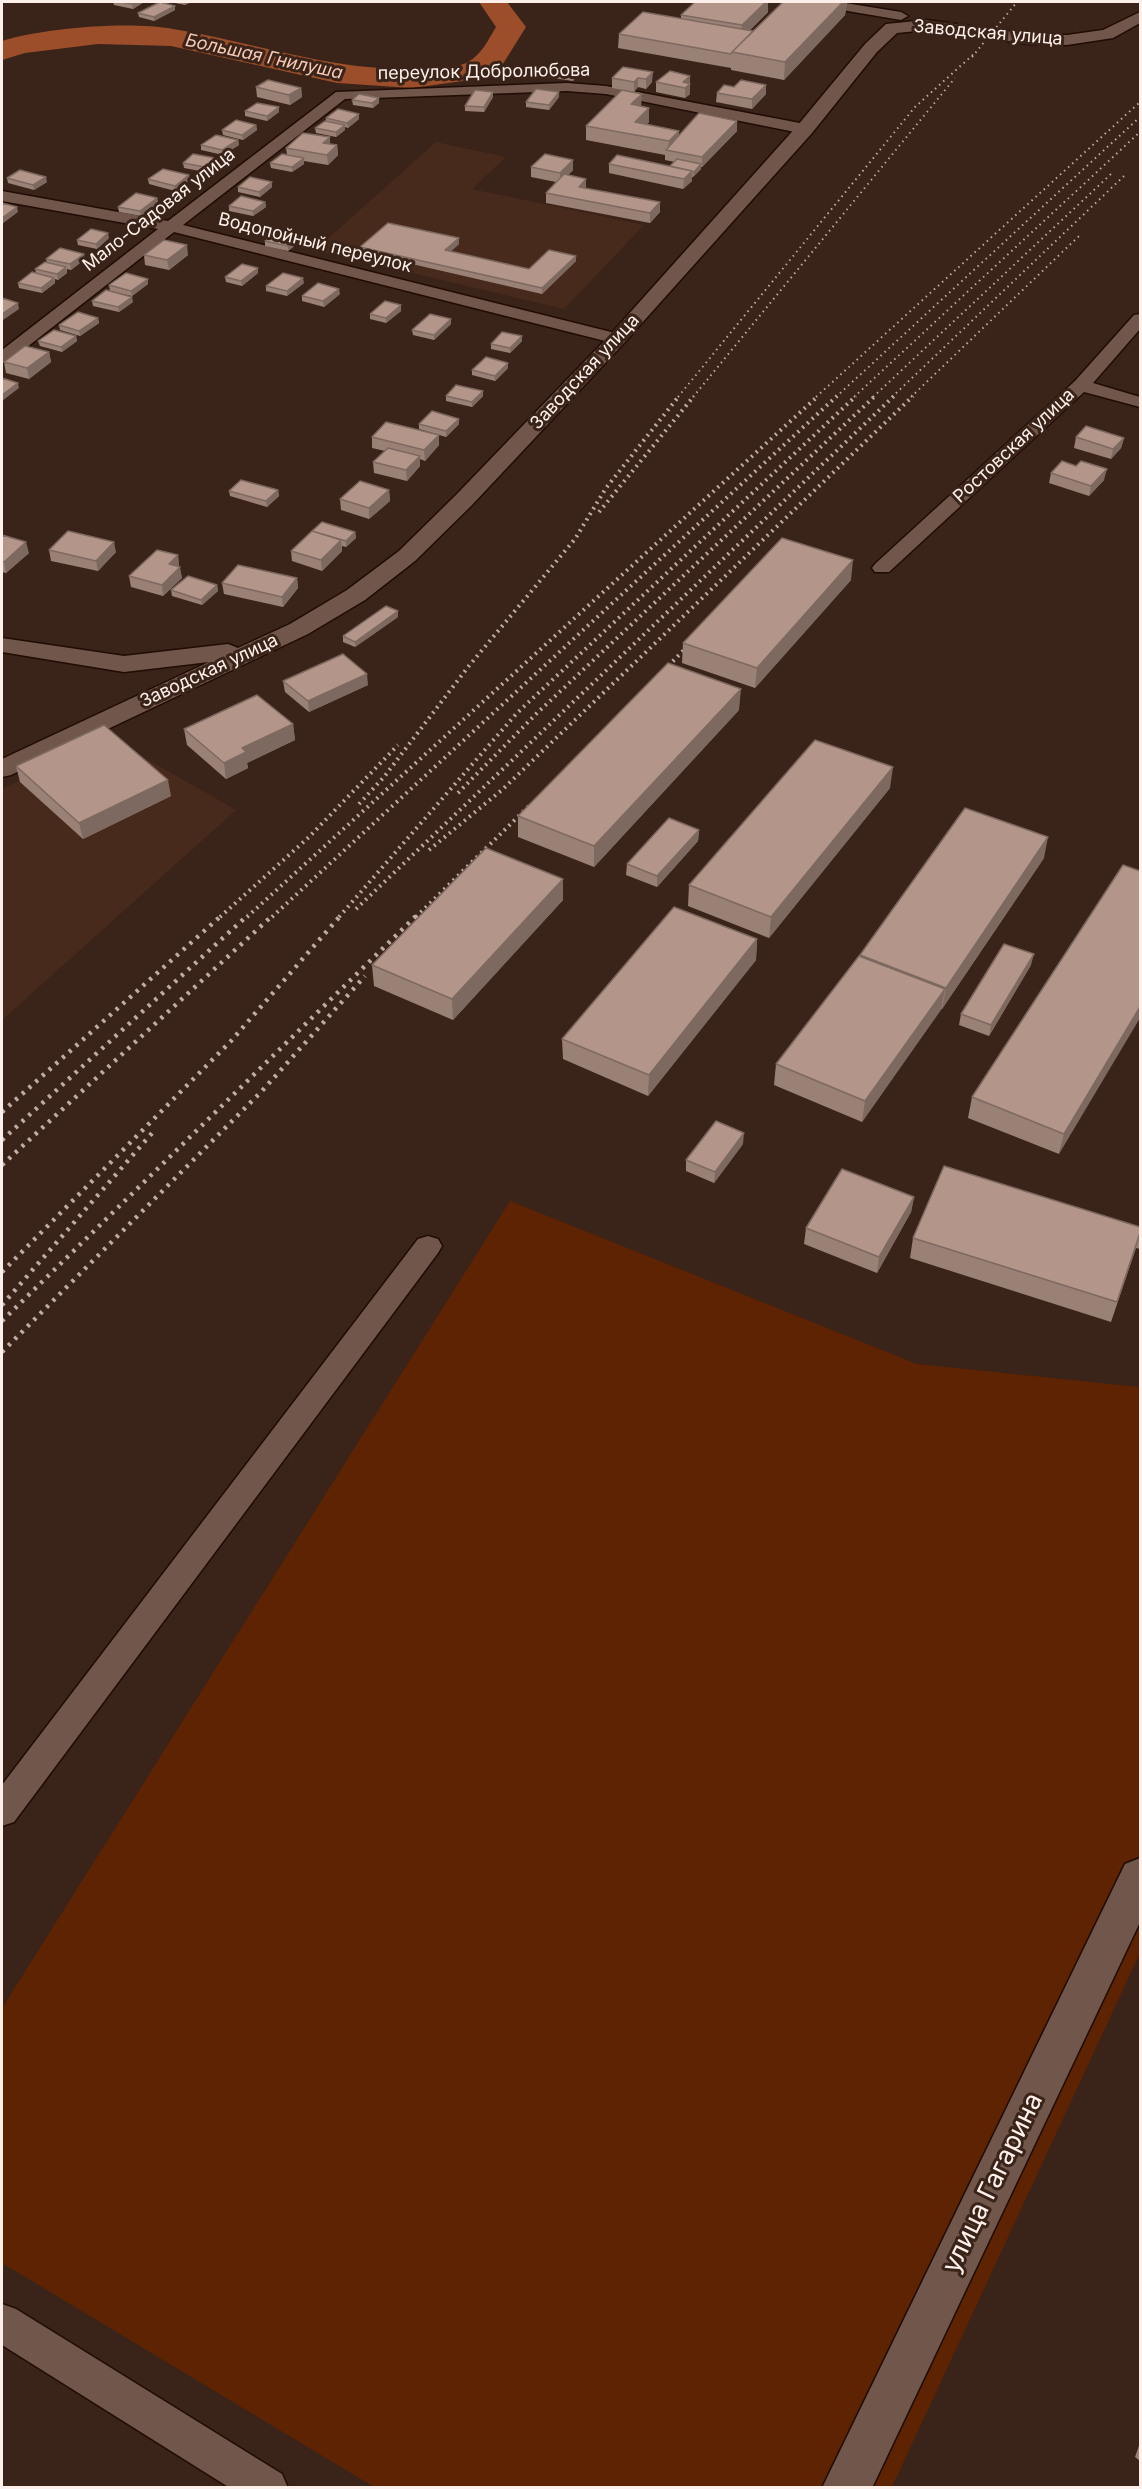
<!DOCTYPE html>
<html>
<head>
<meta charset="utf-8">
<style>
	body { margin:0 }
	#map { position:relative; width:1142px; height:2489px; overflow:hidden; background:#3a2319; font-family:Inter,sans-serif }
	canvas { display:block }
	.frame { position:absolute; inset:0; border:3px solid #fdf0eb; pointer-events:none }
</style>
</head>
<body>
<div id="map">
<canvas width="1142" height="2489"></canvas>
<div class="frame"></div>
</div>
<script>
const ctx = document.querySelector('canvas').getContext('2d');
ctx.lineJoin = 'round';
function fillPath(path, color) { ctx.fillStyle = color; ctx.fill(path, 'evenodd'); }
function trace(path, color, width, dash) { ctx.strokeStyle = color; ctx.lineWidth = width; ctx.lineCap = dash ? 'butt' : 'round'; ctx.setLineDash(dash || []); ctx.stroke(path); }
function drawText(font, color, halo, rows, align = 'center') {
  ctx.font = font + ' Inter,sans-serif'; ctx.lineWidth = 6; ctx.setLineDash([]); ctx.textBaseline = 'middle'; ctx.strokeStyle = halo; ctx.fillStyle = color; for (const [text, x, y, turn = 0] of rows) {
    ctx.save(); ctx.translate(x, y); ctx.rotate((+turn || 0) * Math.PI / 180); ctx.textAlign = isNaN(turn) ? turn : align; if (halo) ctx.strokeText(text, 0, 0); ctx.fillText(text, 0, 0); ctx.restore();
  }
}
const built = new Path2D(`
	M436,142l70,15 -34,32 172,36 -80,84 -249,-59z
	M110,738l126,72 -234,210v-231z`);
const green = new Path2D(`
	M510,1201l407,163 223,23v566l-248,534h-518l-372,-224v-255z`);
const river = new Path2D(`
	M479,2h28l19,25 -25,40 -16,11 -73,10 -75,-5 -166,-37 -73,-2 -73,9 -23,7v-19c43,-13 126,-20 171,-12 88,14 173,48 264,38 10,-1 23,0 31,-5 14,-8 20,-22 28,-35z`);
const street = new Path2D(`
	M811,2h28l62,10 7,4 -7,4 -83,-14z
	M567,83l39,3 199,38 8,5 -8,5 -199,-40 -39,-3 -222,8 -162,126 440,110 3,4 -3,4 -6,1 -443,-112 -166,130 -6,1v-13l156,-121 -156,-28v-10l166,30 168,-129z
	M1140,314v15l-47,54 47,14v10l-56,-15 -195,180h-14l-3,-4 3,-4 200,-183 59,-66z
	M428,1236l10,3 4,7 -4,7 -424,569 -12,4v-41l416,-546z
	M2,2304l14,5 266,165 6,14h-58l-228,-143z`);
const secondary = new Path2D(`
	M1140,12v11l-27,15 -46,7 -38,-1 -103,-14 -29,3 -20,19 -65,81 -188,210 -152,162 -57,56 -50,39 -57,34 -297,141 -9,2v-18l207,-97 -85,10 -122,-20v-14l122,18 104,-12 10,4 52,-24 57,-34 52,-39 57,-56 154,-160 188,-210 67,-81 21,-20 40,-4 103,14 38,1 36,-5z
	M1140,1858v64l-268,566h-50l303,-624z`);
const railFar2 = new Path2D(`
	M972,57l45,-55
	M678,397l237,-290 61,-55
	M693,397l262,-319
	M816,397l324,-295
	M836,397l304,-280
	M854,397l286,-265
	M873,397l238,-223
	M892,397l232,-221
	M911,397l168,-161`);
const railFar1 = new Path2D(`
	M599,512l95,-116
	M659,675l34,-34
	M458,793l77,-78 340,-319
	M359,804l25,-27 84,-110 107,-128 31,-51 73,-92
	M429,850l74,-61 410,-393
	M356,909l538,-513
	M220,917l89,-80 89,-92
	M247,917l571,-521
	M272,917l565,-521
	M339,917l178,-204 339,-317
	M416,917l114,-112`);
const rail = new Path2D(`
	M2,1112l220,-197
	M2,1140l246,-225
	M2,1165l271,-250
	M2,1272l229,-231 110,-126
	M2,1305l151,-173
	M2,1321l415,-406
	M2,1352l260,-261 103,-115`);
const wall = new Path2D(`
	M113,2h31l-11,7 -19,-4z
	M170,2h21l-6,3z
	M783,2h64l-2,13 -61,65 -53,-10v-2l-113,-20 1,-14 62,-15v-4l87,-3 -19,19h4z
	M175,10l-21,11 -15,-4 -1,-4z
	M623,67l29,15 -6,7 -8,-2 -4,5 -22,-4v-10z
	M546,72h34l-7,9 -27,-4z
	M690,76v18l-5,4 -29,-6v-10z
	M766,85v9l-14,15 -36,-7 1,-9 17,-6z
	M256,87l45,1 1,9 -12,8 -33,-8z
	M493,92v5l-9,15 -19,-1v-5z
	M559,92v5l-10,13 -23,-3v-5z
	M352,100l27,3 -6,5 -20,-3z
	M641,106l8,16 -2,2 32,11 58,-14v10l-35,36h-1v2l-8,8h-1v4l-9,8 -74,-16v-9l61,2 5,-4 -10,-2v-5l-79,-15v-14z
	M245,111l34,1 -12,9 -22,-5z
	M359,114v5l-11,9 -3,-1v3l-9,7 -20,-4 -1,-5 11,-7v-3z
	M256,125l1,5 -14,10 -20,-5 -1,-5z
	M330,137v7l7,1 1,10 -10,10 -24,-4v3l-12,8 -21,-4 -1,-5 17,-8 -1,-7z
	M238,140l1,5 -16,10 -22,-5v-5z
	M215,158v5l-10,9 -21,-4 -1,-5z
	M573,160v10l-5,5 18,13 74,24 -10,11 -104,-20v-10l10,-11 -25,-5v-10z
	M7,178l40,4 -13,8 -26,-7z
	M148,179l42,1 -15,11 -26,-7z
	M238,187h34l-12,10 -22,-5z
	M157,198l1,5 -17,13 -22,-4 -1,-5z
	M265,202l1,5 -13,9 -24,-5v-5z
	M109,238l-12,11 -19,-4 -1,-5z
	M459,238v6l-9,8 79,17 47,-13v5l-34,33 -182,-42v-5z
	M303,239l-15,12 -23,-5v-5z
	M144,255h44l-19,15 -24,-5z
	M46,259h39l-14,11 -4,-1v4l-9,7 -3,-1v4l-13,10 -23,-5 -1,-5 18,-10 -1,-4 12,-7z
	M258,268v5l-16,13 -16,-4 -1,-5z
	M148,279v5l-16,12 -22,-5 -1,-6z
	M304,283l-17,13 -21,-5v-5z
	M340,294l-16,13 -22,-6v-5z
	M92,301l41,1 -14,10 -26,-6z
	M401,305v6l-15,12 -16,-4v-5z
	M98,318l1,5 -19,13 -20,-6 -1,-5z
	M451,324l-17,16 -21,-5 -1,-5z
	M76,336l1,5 -15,11 -22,-6 -2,-5z
	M522,341l-12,12 -19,-4v-5z
	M49,352l2,10 -22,17 -23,-6 -2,-11z
	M508,368l-13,13 -23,-6v-5z
	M483,391v5l-11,11 -26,-6v-5z
	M419,424h40l-13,13 -27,-8z
	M439,435v10l-14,16 -5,-2v7l-13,15 -33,-8 -1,-11 12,-11 -13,-3v-11z
	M1076,437l48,1 -3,10 -10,11 -37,-11z
	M1051,473l53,7 -15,16 -40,-13z
	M278,490l1,6 -12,11 -37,-11 -1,-5z
	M389,490l1,11 -21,18 -28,-9 -1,-11z
	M355,532l1,6 -10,9 -4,-1v5l-20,20 -30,-10 -1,-10z
	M2,535l27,18 -23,20 -4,-1z
	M49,550l67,2 -18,19 -47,-10z
	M178,555l1,12 3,11 -19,18 -32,-9 -2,-11z
	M297,578l1,10 -15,19 -59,-13 -2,-11z
	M851,580l-96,108 -73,-25 1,-20z
	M217,585l1,6 -16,14 -30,-9 -1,-6z
	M398,617l-43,30 -12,-5v-6z
	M283,681l85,4 -59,27 -24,-20z
	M739,710l-145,157 -76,-30v-21z
	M293,724l2,16 -48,23 1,5 -22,11 -39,-34 -3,-16z
	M16,766l155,30 -88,43 -63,-57z
	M890,788l-121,150 -81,-32 1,-21z
	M699,830l-1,11 -41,46 -31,-12 1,-11z
	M1044,858l-102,151h-1l-79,113 -88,-37 2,-21 84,-107v-2z
	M1140,871l-81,283 -91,-36 4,-21z
	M563,879v21l-110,120 -79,-34 -2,-21z
	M757,939l-1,21 -108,136 -85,-37 -1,-20z
	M1031,965l-42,71 -30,-11 2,-11z
	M743,1144l-29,39 -28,-12v-11z
	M914,1197l-3,15 -34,61 -73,-29 2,-16z
	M1140,1227v22l-4,-1 -25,74 -201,-64 3,-20z
	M1140,2443v18l-5,-4z`);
const shadedWall = new Path2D(`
	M136,2h8l-11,7 -1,-5z
	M184,2h7l-6,3z
	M766,2h2v10l-27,27 1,-14z
	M843,2h4l-2,13 -61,65 1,-18z
	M175,6v4l-21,11v-4z
	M580,67v5l-7,9v-5z
	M653,72l-1,10 -6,7v-10z
	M690,76v18l-5,4v-10l-2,-6z
	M638,78v9l-4,5v-10z
	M766,85v9l-14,15v-10z
	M301,88l1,9 -12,8 -1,-10z
	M493,92v5l-9,15v-5z
	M559,92v5l-10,13v-5z
	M642,94l-1,14 -10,-4z
	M379,98v5l-6,5 -1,-5z
	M279,107v5l-12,9v-5z
	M649,108v14l-13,13 -1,-13z
	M359,114v5l-11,9 -1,-5z
	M737,121v10l-35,36v-10z
	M256,125l1,5 -14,10 -1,-5z
	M345,125v5l-9,7v-5z
	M679,131v14l-11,5 1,-9z
	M330,137v10l-7,-4z
	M238,140l1,5 -16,10 -1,-5z
	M337,145l1,10 -10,10 -1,-10z
	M215,158v5l-10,9v-5z
	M304,158v6l-12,8v-5z
	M573,160v10l-13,13v-10z
	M701,164v5l-8,8 1,-5z
	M692,171v10l-9,8 1,-10z
	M189,175l1,5 -15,11v-5z
	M46,177l1,5 -13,8 -1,-5z
	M586,179v10l-7,-2z
	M272,182v5l-12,10 -1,-5z
	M157,198l1,5 -17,13 -1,-5z
	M265,202l1,5 -13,9v-5z
	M660,202v10l-10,11v-10z
	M17,207l1,5 -16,12v-6z
	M108,233l1,5 -12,11 -1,-5z
	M302,234l1,5 -15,12v-5z
	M459,238v6l-13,12 -1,-6z
	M187,245l1,10 -19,15 -2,-10z
	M84,254l1,5 -14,11 -1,-6z
	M576,256v5l-34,33v-6z
	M66,267l1,6 -9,7 -1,-6z
	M258,268v5l-16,13 -1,-5z
	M54,278l1,5 -13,10 -1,-5z
	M303,278l1,5 -17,13v-5z
	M148,279v5l-16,12 -1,-5z
	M339,289l1,5 -16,13 -1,-6z
	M132,297l1,5 -14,10 -1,-5z
	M18,303l1,6 -16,11 -1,-6z
	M401,305v6l-15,12v-5z
	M98,318l1,5 -19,13 -1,-5z
	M451,319v5l-17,16v-5z
	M76,336l1,5 -15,11 -1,-5z
	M522,336v5l-12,12v-5z
	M49,352l2,10 -22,17 -2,-11z
	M508,363v5l-13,13v-5z
	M18,383l1,5 -17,13v-6z
	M483,391v5l-11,11v-5z
	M459,419v5l-13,13v-6z
	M439,435v10l-14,16 -1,-11z
	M1124,438l-3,10 -10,11 2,-10z
	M420,456v10l-13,15 -1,-11z
	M1107,469l-3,11 -15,16 2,-10z
	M278,490l1,6 -12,11 -1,-6z
	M389,490l1,11 -21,18v-11z
	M355,532l1,6 -10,9v-6z
	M341,540l1,11 -20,20 -1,-11z
	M26,542l3,11 -23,20 -2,-11z
	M114,542l2,10 -18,19 -2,-10z
	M178,555l1,11 -9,9 -1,-11z
	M853,560l-2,20 -96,108 2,-20z
	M180,567l2,11 -19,18 -1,-11z
	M297,578l1,10 -15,19 -1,-10z
	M217,585l1,6 -16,14 -1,-5z
	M398,611v6l-43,30v-5z
	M367,674l1,11 -59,27 -1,-11z
	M741,689l-2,21 -145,157v-21z
	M293,724l2,16 -48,23 1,5 -22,11 -2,-16 18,-15z
	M893,767l-3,21 -121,150 2,-21z
	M168,780l3,16 -88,43 -4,-16z
	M699,830l-1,11 -41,46v-11z
	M1048,837l-4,21 -102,151 4,-21z
	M563,879v21l-110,120 -1,-21z
	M757,939l-1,21 -108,136 1,-21z
	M1034,954l-3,11 -42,71 2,-11z
	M945,989l-4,21 -79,112 3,-21z
	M1140,1007v11l-81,136 5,-20z
	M744,1133l-1,11 -29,39 1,-11z
	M914,1197l-3,15 -34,61 2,-16z`);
const building = new Path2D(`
	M120,2h16l-4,2z
	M160,2l15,4 -21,11 -16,-4z
	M695,2h71l-24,23 -61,-10z
	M783,2h60l-58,60 -53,-10z
	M643,12l110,19 -21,21 -1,2 -112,-20z
	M553,64l27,3 -7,9 -27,-4z
	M623,67l30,5 -7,7 -8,-1 -4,4 -22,-4z
	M670,71l20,5 -7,6 7,2 -5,4 -29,-6z
	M268,80l33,8 -12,7 -33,-8z
	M741,80l25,5 -14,14 -35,-6 7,-8 10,2z
	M536,89l23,3 -10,13 -23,-3z
	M475,90l18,2 -9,15 -19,-1z
	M622,90l20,4 -11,10 18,4 -14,14 44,9 -10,10 -83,-15z
	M359,94l20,4 -7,5 -20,-3z
	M257,103l22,4 -12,9 -22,-5z
	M338,109l21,5 -12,9 -21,-5z
	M699,113l38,8 -35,36 -36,-7z
	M236,120l20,5 -14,10 -20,-5z
	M325,121l20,4 -9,7 -21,-4z
	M303,133l27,4 -7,6 14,2 -10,10 -41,-7z
	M216,135l22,5 -16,10 -21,-5z
	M193,154l22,4 -10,9 -22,-4z
	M282,154l22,4 -12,9 -22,-4z
	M545,154l28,6 -13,13 -29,-6z
	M617,155l75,16 -8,8 -75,-15z
	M677,159l24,5 -7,8h-3l1,-1 -22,-5z
	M163,169l26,6 -14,11 -27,-7z
	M20,170l26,7 -13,8 -26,-7z
	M564,174l22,5 -7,8 81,15 -10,11 -104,-20z
	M250,177l22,5 -13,10 -21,-5z
	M136,193l21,5 -17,13 -22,-4z
	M241,196l24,6 -12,9 -24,-5z
	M2,203l15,4 -15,11z
	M388,223l71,15 -14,12 84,19 20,-19 27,6 -34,32 -182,-41z
	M91,229l17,4 -12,11 -19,-4z
	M280,229l22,5 -14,12 -23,-5z
	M164,240l23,5 -20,15 -23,-5z
	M60,248l24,6 -14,10 -24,-5z
	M45,262l21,5 -9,7 -22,-5z
	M242,264l16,4 -17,13 -16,-4z
	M32,272l22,6 -13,10 -23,-5z
	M126,273l22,6 -17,12 -22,-6z
	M283,273l20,5 -16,13 -21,-5z
	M318,283l21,6 -16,12 -21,-5z
	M106,290l26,7 -14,10 -26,-6z
	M2,298l16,5 -16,11z
	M385,301l16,4 -15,13 -16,-4z
	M78,312l20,6 -19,13 -20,-6z
	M430,314l21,5 -17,16 -22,-5z
	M54,330l22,6 -15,11 -23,-6z
	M502,332l20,4 -12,12 -19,-4z
	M25,346l24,6 -22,16 -23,-6z
	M486,357l22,6 -13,13 -23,-6z
	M2,378l16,5 -16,12z
	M456,385l27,6 -11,11 -26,-6z
	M432,411l27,8 -13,12 -27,-7z
	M386,422l53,13 -15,15 -52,-13z
	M1086,426l38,12 -11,11 -37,-12z
	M388,448l32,8 -14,14 -33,-8z
	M1062,461l14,5 5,-5 26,8 -16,17 -40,-13z
	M241,480l37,10 -12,11 -37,-10z
	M360,481l29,9 -20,18 -29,-9z
	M322,522l33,10 -9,9 -34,-10z
	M68,531l46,11 -18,19 -47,-11z
	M312,531l29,9 -20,20 -30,-9z
	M2,535l24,7 -22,20h-2z
	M782,538l71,22 -96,108 -74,-25z
	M157,550l21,5 -9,9 11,3 -18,18 -33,-9z
	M238,565l59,13 -15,19 -60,-14z
	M188,576l29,9 -16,15 -30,-10z
	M386,606l12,5 -43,31 -12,-6z
	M343,654l24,20 -59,27 -25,-20z
	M668,663l73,26 -147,157 -76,-30z
	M257,695l36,29 -51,24 4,4 -22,11 -40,-34z
	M104,725l64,55 -89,43 -63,-57z
	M815,740l78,27 -122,150 -82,-32z
	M965,808l83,29 -102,151 -86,-33z
	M669,818l30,12 -42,46 -30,-12z
	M486,848l77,31 -111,120 -80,-34z
	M1123,865l17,6v136l-76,127 -92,-37z
	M674,907l83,32 -108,136 -87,-36z
	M1004,944l30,10 -43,71 -30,-11z
	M859,956l86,33 -80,112 -89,-37z
	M716,1121l28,12 -29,39 -29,-12z
	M944,1166l196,61v6l-23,69 -204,-64z
	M842,1169l72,28 -35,60 -73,-29z`);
const farStreetnames = [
	["Заводская улица",988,33,5],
	["переулок Добролюбова",484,72,-1],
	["Мало-Садовая улица",159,210,-38],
	["Водопойный переулок",315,243,14],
	["Заводская улица",585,372,-47],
	["Ростовская улица",1014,446,-43],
	["Заводская улица",209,671,-25]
];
const farWaternames = [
	["Большая Гнилуша",264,57,12]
];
const nearStreetnames = [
	["улица Гагарина",993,2183,-64]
];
fillPath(built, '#472a1c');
fillPath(green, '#5d2302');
fillPath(river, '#9b4e29');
trace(street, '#200c04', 3);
trace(secondary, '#200c04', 3);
fillPath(street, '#71564b');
fillPath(secondary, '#71564b');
trace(railFar2, '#bdada6', 2, [1.5, 4]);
trace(railFar1, '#bdada6', 4, [2, 4.5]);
trace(rail, '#bdada6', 4.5, [3, 6]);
fillPath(wall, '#9a8176');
fillPath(shadedWall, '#7d6960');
fillPath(building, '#b39689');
trace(building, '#7d6960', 1.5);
drawText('18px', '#fdf0eb', '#3a2319', farStreetnames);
drawText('italic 18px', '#f6cab6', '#3a2319', farWaternames);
drawText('26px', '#fdf0eb', '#3a2319', nearStreetnames);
</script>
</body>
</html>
